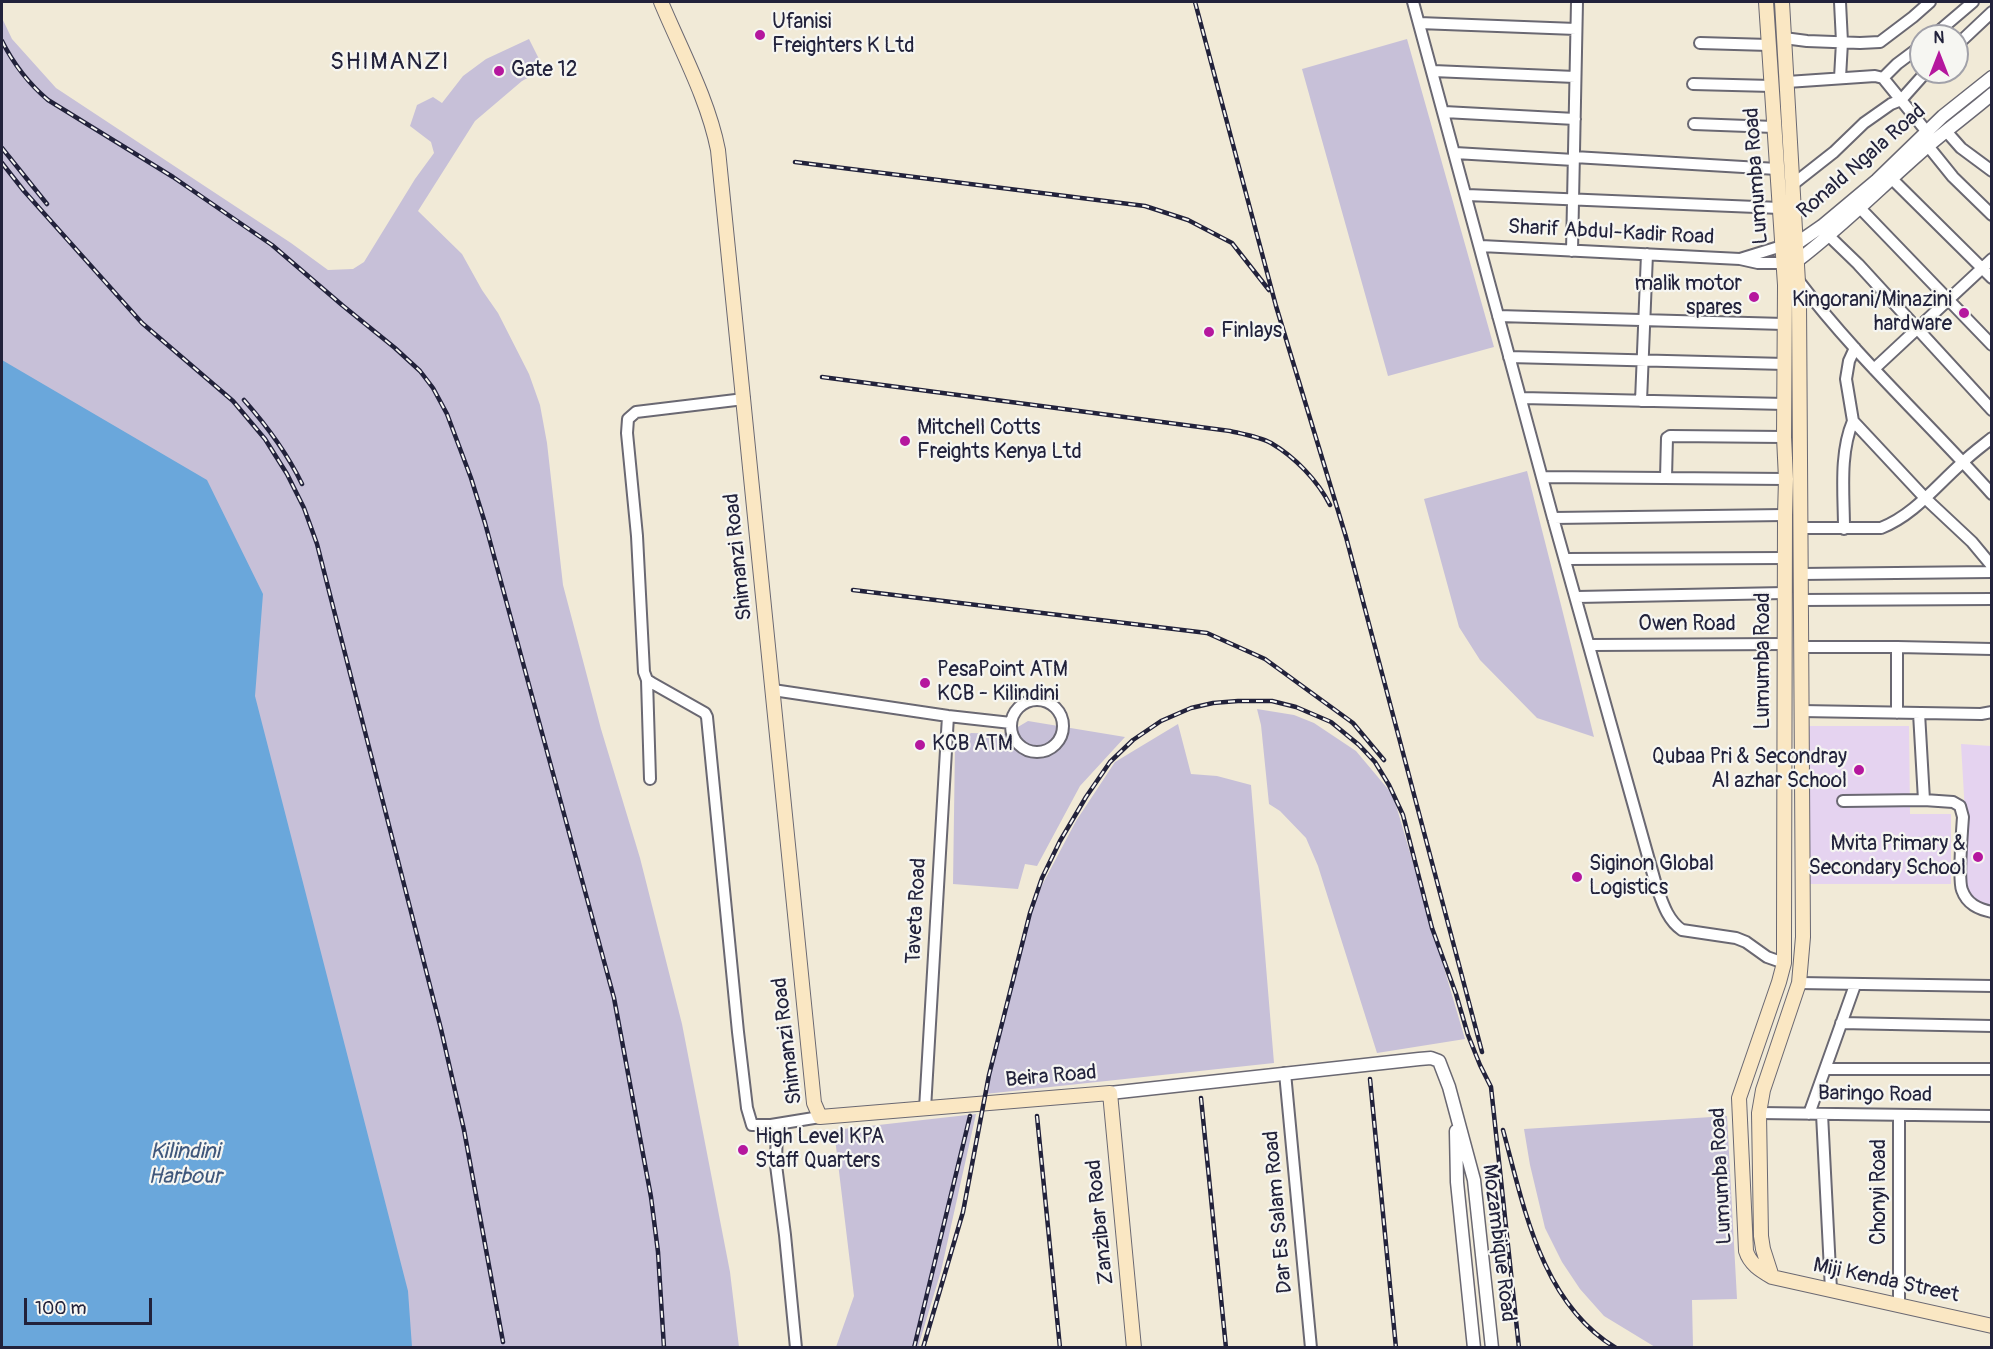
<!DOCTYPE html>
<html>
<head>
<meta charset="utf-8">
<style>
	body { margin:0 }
	#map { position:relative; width:1993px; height:1349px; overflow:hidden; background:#f1ead7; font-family:Pangolin,sans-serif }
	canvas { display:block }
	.frame { position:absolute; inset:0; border:3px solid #22223b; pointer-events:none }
	.north { position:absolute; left:1909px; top:24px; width:60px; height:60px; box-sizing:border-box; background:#f6f6f2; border:2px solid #a1a1a9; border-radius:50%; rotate:0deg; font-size:16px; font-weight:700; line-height:24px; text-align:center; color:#22223b }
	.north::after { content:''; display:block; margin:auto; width:21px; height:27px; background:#b5179e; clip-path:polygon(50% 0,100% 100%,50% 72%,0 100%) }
	.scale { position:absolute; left:24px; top:1298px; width:128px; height:27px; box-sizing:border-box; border:3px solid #22223b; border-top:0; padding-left:8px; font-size:18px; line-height:21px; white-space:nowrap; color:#22223b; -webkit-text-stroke:4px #f6f6f2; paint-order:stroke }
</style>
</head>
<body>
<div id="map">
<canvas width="1993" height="1349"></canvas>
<div class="frame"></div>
<div class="north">N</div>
<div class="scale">100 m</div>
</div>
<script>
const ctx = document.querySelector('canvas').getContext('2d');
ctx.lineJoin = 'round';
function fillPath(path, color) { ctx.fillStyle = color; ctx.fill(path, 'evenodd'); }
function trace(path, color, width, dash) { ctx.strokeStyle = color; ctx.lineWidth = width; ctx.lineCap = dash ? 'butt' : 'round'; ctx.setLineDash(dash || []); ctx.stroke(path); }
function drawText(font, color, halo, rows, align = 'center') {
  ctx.font = font + ' Pangolin,sans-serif'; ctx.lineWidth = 4.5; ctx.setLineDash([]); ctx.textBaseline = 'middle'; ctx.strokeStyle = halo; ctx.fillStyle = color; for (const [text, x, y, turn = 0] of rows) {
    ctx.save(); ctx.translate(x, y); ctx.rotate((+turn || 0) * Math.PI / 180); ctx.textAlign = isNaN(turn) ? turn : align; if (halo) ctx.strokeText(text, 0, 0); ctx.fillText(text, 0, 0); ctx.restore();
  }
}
const built = new Path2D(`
	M1809,726h100l1,88h41v70h-142z
	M1961,744l30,2v164l-26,-8v-89z`);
const industrial = new Path2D(`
	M2,18l10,21 44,49 235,155 37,27 25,-1 11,-7 51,-83 19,-26 -3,-11 -21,-16 7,-21 16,-8 9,6 21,-27 23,-17 43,-20 15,30 -22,12 -47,40 -57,90 44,43 20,36 16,23 31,61 11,31 7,38 16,142 38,144 39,129 42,166 48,248 9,75h-335l-402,-980z
	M1407,39l87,308 -106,29 -86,-307z
	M1527,471l34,134 33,132 -57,-19 -57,-58 -21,-33 -35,-128z
	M1257,709l37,6 20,8 42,28 37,44 72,244 -88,14 -59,-187 -12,-28 -26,-27 -11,-7 -8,-79z
	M1028,721l97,16 -45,49 -43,80 -12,-2 -7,25 -65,-5 2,-140 16,-11 35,1z
	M1178,724l13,50 26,2 34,9 23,278 -289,31 41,-169 15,-38 35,-66 39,-59z
	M976,1114l-35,157 -23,76h-82l18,-51 -20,-166z
	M1727,1116l10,183 -45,1 1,47h-38l-51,-31 -24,-27 -18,-27 -17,-34 -15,-63 -6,-36z`);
const water = new Path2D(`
	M2,360l205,120 56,114 -8,102 153,595 4,56h-410z`);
const minor = new Path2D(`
	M1413,2l140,516 103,367c6,16 11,35 26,45l54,8 10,4 21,15 17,6
	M1840,2l2,40 -2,36
	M1419,23l157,6
	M1933,36l40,-34
	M1784,38l23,3 53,2 20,-1 33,-25 17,-15
	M1700,43l69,2
	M1957,45l35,-33
	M1433,71l142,6
	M1883,78l14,-14 24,-18
	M1787,82l88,-6 8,2 44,54
	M1693,84l79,2
	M1444,112l131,7
	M1694,124l80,3
	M1946,131l15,17 31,23
	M1928,146l25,31 39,38
	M1455,153l119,7
	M1574,157l203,12
	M1892,179l100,99
	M1792,185l42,-33 30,-29 27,-19 10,-4 25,-28
	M1467,195l313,13
	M1859,207l133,138
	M1829,236l29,28 134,146
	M1481,246l259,13 18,4h25
	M1572,251l5,-249
	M1740,259l42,-13
	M1798,280c58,77 130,142 194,214
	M1498,316l286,8
	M1855,348l-6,13 -3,18 7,42 72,77 47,44 20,24
	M1509,357l276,7
	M1874,369l118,-110
	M1522,398l263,6
	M744,399l-108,13 -8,7 -1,14 10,103 7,136 3,8 5,3 53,30 2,4 31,315 9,76 5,17h19l49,-8
	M1641,401l6,-147
	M1542,477l244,2
	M1666,478l1,-40 3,-2 114,1
	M1553,518l232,-3
	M1800,528h81c33,-13 55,-42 81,-65 9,-9 20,-17 30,-25
	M1844,529c0,-35 -5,-75 9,-108
	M1566,559l219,-1
	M1800,574l192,-2
	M1577,597l208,-4
	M1801,600l191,-1
	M1590,645l195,-1
	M1801,647h96
	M647,680l3,99
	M773,690l175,26 63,7
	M1011 726a26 26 0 1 1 52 0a26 26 0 1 1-52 0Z
	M1801,711l180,3 11,-2
	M1897,713v-66l95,2
	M1919,713l5,87 29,2 7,4 3,11c-1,14 -5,63 -1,73 5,14 16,19 30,22
	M1843,801l81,-1
	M1799,983l193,3
	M1841,1023l151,3
	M1825,1069h167
	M1285,1073l26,275
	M925,1109l23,-393
	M1759,1113l233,3
	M1809,1114l46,-129
	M1822,1114l9,176
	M777,1124l-1,41 9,70 11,113
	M1899,1305v-190`);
const tertiary = new Path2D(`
	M1789,245l7,-1 26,-18 55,-46 66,-64 49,-39
	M1791,262l6,-1c46,-35 87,-77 131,-115 21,-18 43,-34 64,-52
	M1110,1093l309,-34 12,-1 8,3 10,26 25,93 18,168
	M1456,1131l1,51 17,166`);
const secondary = new Path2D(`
	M661,2c20,48 47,97 57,148l96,953 6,14 290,-24 24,255
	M1766,2l19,283 -1,152 2,42 -1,36 -1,415v33l-5,19 -40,116 7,153c4,13 14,19 26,26l220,49
	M1772,1277l-9,-28 -2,-13 -2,-123 4,-23 36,-107 4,-46 -4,-637 -17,-298`);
const rail = new Path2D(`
	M1195,2l81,304 70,231 136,515
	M2,41c12,24 26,42 46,59l125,77 99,68 70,60 53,43 25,23 13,17 14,26 24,64 14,45 129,475 37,199 7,55 6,96
	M2,148l45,56
	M795,162l350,44 43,14 44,23 37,47
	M2,163l22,28 118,132 91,78 32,38 22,35 17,34 13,36 124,485 23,101 39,212
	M822,377l408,54c13,3 30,6 41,12 24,14 47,38 59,62
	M244,400c23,26 43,53 58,84
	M853,590l354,43 58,26 88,64 31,37
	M1370,1079l26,269
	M1201,1098l25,250
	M1037,1116l23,232
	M1503,1130c21,77 38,173 113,218
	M914,1348l56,-232
	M923,1348l40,-136 26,-137 41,-162 12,-35 18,-37 26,-44 24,-35 23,-22 28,-19 30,-13 22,-5 25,-2h34l24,6 35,15 28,23 16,17 14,23 14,30 29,113 24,66 12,41 12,30 11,22 28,261`);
const markers = [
	[760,35,6,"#b5179e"],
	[499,71,6,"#b5179e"],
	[1754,297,6,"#b5179e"],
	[1964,313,6,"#b5179e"],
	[1209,332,6,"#b5179e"],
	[905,441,6,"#b5179e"],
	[925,683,6,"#b5179e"],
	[920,745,6,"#b5179e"],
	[1859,770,6,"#b5179e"],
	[1978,857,6,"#b5179e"],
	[1577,877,6,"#b5179e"],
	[743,1150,6,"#b5179e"]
];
const poiNames = [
	["Ufanisi",772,23],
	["Freighters K Ltd",772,47],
	["Gate 12",511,71],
	["malik motor",1742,285,"right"],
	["spares",1742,309,"right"],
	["Kingorani/Minazini",1952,301,"right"],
	["hardware",1952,325,"right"],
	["Finlays",1221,332],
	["Mitchell Cotts",917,429],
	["Freights Kenya Ltd",917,453],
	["PesaPoint ATM",937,671],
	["KCB - Kilindini",937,695],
	["KCB ATM",932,745],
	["Qubaa Pri & Secondray",1847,758,"right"],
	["Al azhar School",1847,782,"right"],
	["Mvita Primary &",1966,845,"right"],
	["Secondary School",1966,869,"right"],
	["Siginon Global",1589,865],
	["Logistics",1589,889],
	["High Level KPA",755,1138],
	["Staff Quarters",755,1162]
];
const streetNames = [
	["Ronald Ngala Road",1862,162,-41],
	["Lumumba Road",1757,176,-94],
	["Sharif Abdul-Kadir Road",1611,233,3],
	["Shimanzi Road",739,557,-96],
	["Owen Road",1687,625],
	["Lumumba Road",1764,661,-90],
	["Taveta Road",917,911,-87],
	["Shimanzi Road",788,1041,-97],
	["Beira Road",1051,1077,-5],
	["Baringo Road",1875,1095,1],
	["Lumumba Road",1722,1176,-93],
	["Chonyi Road",1880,1192,-90],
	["Dar Es Salam Road",1279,1212,-95],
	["Zanzibar Road",1101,1222,-96],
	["Mozambique Road",1498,1243,83],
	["Miji Kenda Street",1886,1281,12]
];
const waterNames = [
	["Kilindini",185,1152],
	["Harbour",185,1177]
];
const quarterNames = [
	["SHIMANZI",390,63]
];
fillPath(built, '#e5d3f0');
fillPath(industrial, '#c7c0d8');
fillPath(water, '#6aa7db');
trace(minor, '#6a6872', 14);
trace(tertiary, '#6a6872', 15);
trace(secondary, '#6a6872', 16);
trace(minor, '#fff', 10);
trace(tertiary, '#fff', 12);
trace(secondary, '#fae7c3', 14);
trace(rail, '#22223b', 4.5);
trace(rail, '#f6f6f2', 2, [7]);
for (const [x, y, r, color] of markers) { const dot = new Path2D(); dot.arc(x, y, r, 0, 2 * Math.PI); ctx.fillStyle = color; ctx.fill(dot); trace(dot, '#f6f6f2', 2); }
drawText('21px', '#22223b', '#f6f6f2', poiNames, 'left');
drawText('21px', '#22223b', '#f6f6f2', streetNames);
drawText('italic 22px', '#3f577b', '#f6f6f2', waterNames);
ctx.letterSpacing = '1.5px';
drawText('24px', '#22223b', '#f6f6f2', quarterNames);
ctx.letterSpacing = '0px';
</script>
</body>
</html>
